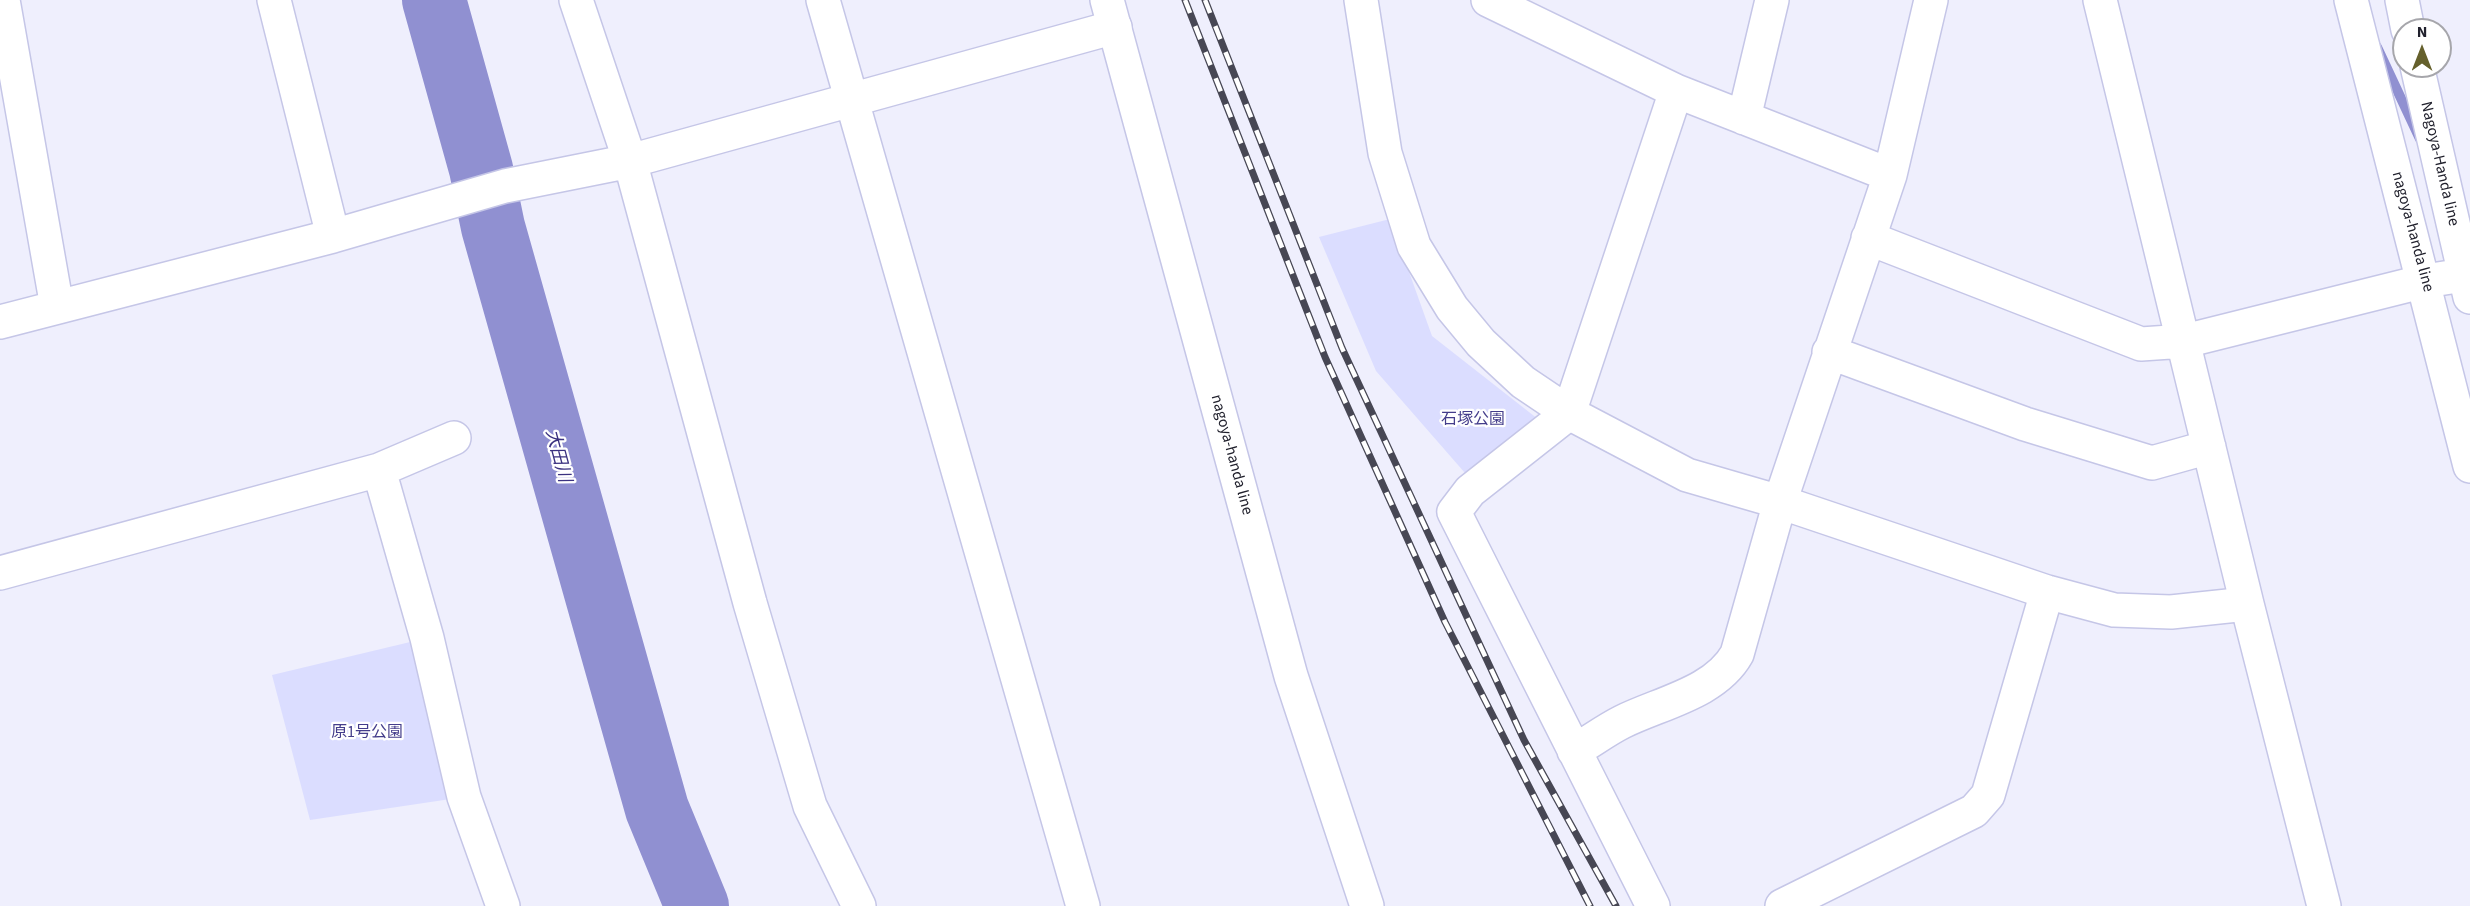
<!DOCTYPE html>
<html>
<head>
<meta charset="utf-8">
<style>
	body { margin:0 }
	#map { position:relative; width:2470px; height:906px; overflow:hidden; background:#efeffd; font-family:"Source Sans 3",sans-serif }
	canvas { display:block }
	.north { position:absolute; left:2392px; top:18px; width:60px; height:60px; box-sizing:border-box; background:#fff; border:2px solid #a6a6ab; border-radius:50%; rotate:0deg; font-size:16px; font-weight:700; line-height:24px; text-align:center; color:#21212d }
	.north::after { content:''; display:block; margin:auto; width:21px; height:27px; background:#65602c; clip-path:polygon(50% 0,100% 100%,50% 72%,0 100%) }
</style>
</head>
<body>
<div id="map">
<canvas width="2470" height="906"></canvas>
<div class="north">N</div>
</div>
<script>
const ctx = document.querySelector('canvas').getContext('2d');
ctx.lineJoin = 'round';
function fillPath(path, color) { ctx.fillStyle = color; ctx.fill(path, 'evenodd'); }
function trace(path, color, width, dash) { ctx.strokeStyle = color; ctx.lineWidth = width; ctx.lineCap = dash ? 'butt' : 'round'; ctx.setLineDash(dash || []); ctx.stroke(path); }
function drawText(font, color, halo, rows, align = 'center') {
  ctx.font = font + ' "Source Sans 3","Noto Sans JP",sans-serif'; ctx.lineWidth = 4.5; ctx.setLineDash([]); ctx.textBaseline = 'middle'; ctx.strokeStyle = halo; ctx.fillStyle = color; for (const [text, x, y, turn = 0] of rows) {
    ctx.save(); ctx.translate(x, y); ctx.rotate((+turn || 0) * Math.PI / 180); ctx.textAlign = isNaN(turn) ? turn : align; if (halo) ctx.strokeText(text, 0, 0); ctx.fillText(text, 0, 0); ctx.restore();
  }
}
const green = new Path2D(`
	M1390,219l42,117 111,87 -78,50 -89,-102 -57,-134z
	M427,638l37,159 -154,23 -38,-145z`);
const stream = new Path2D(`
	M2377,47l43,92`);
const river = new Path2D(`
	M434,0l47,169 12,58 164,582 40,97`);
const minor = new Path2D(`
	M3,0l54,307
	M274,0l59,236
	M576,0l54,161 120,442 60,203 49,100
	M823,0l260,906
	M1361,0l24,153 29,93 38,62 29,35 42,39 46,31 118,62 93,27 267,90 67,18 57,2 76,-8
	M1488,0l188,91
	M2100,0l147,604 77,302
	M1744,118l28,-118
	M1868,238l273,106 44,-3 240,-60 45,-7
	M0,322l333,-86 172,-50 125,-25 485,-134
	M1829,352l196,72 127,39 57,-16
	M379,470l75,-32
	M0,573l379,-103 48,168 37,159 39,109
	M1574,751c16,-9 32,-21 48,-29 38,-19 93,-29 115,-68l43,-152 110,-327 41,-175
	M1653,906l-199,-394 16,-21 99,-78 107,-322 214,84
	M1782,906l192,-95 14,-16 59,-203`);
const major = new Path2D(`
	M1107,0l184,676 76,230
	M2351,0l119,466
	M2402,0l6,30
	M2417,66l53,231`);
const rail = new Path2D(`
	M1185,0l140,357 120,265 145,284
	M1205,0l137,348 182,392 92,166`);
const streetNames = [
	["Nagoya-Handa line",2439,164,77],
	["nagoya-handa line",2412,232,75],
	["nagoya-handa line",1231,455,75]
];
const parkNames = [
	["石塚公園",1473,420],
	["原1号公園",367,733]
];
const waterNames = [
	["大田川",557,456,75]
];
fillPath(green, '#dbddff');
trace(stream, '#9090d1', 10);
trace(river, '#9090d1', 64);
trace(minor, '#c5c6e7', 36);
trace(major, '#c5c6e7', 36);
trace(minor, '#fff', 33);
trace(major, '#fff', 33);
trace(rail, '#474754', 7);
trace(rail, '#fff', 4.5, [14]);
drawText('16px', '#21212d', '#fff', streetNames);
drawText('16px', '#443d8b', '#fff', parkNames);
drawText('italic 18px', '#3b3280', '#fff', waterNames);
</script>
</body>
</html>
